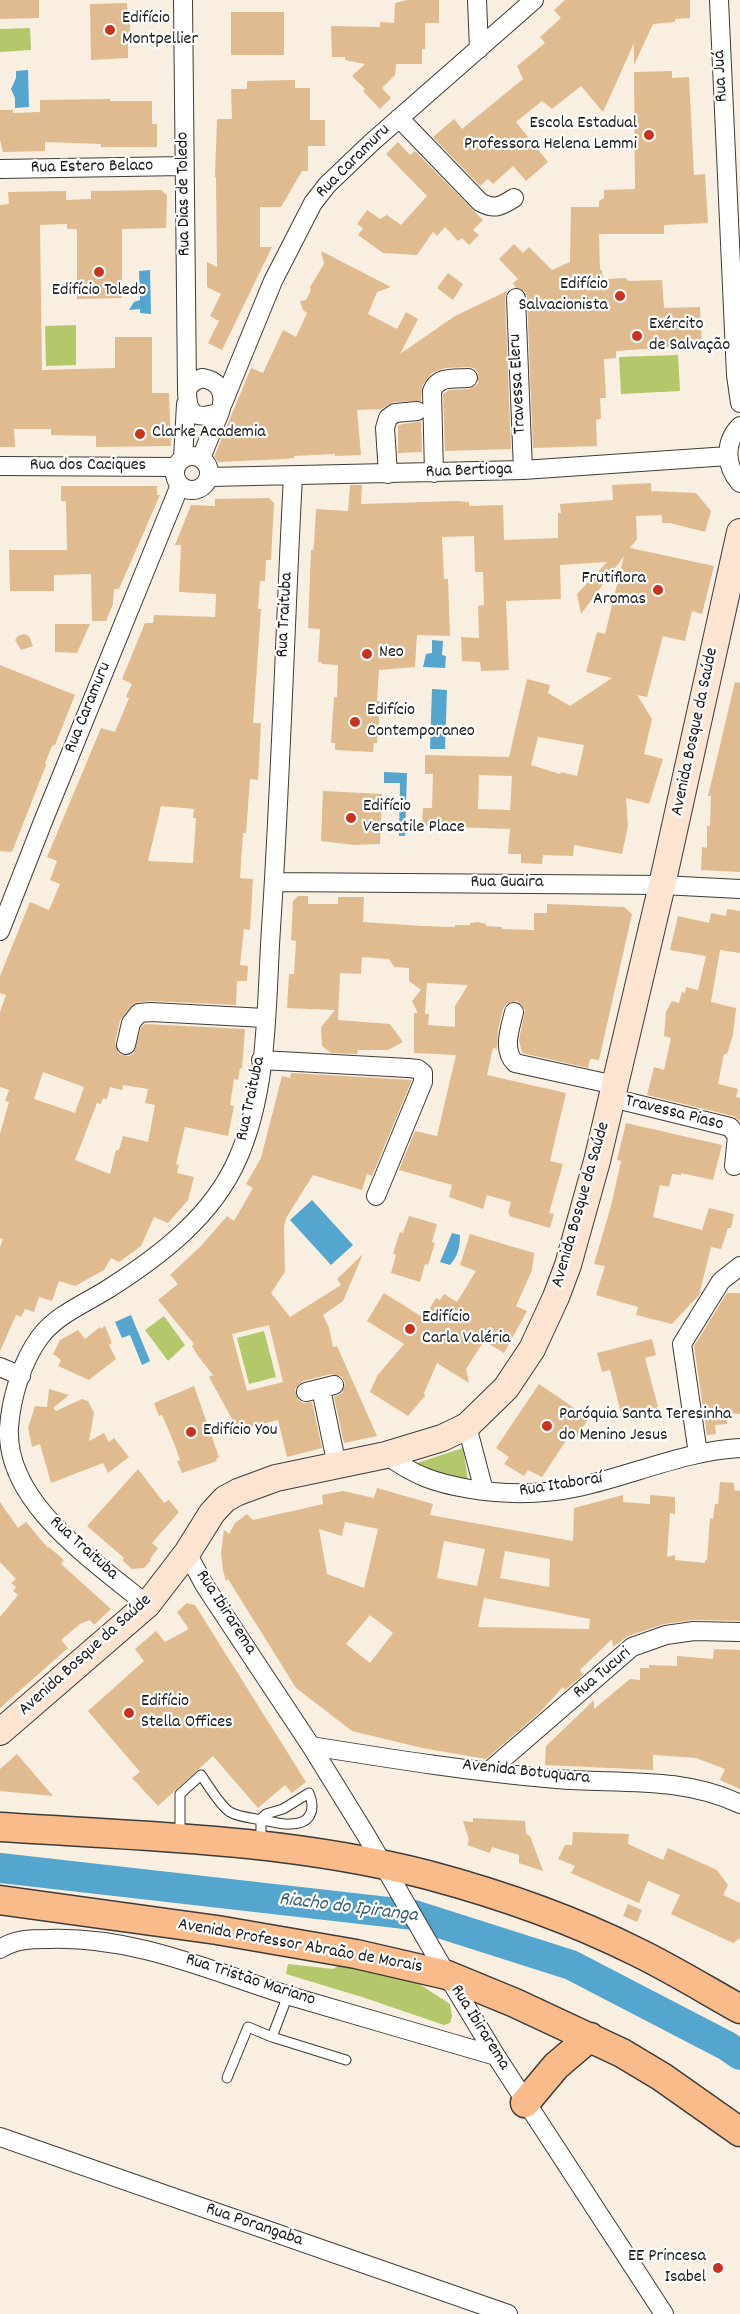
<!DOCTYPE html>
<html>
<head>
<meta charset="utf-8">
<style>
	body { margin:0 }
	canvas { display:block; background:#f8efe0 }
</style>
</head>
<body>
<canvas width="740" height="2314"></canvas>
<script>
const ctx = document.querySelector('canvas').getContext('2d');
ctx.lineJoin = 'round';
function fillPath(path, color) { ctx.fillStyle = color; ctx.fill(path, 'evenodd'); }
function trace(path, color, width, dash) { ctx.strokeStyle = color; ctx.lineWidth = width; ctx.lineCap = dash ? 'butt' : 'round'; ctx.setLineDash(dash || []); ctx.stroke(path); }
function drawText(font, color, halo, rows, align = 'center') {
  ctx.font = font + ' Dekko,sans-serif'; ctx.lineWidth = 4.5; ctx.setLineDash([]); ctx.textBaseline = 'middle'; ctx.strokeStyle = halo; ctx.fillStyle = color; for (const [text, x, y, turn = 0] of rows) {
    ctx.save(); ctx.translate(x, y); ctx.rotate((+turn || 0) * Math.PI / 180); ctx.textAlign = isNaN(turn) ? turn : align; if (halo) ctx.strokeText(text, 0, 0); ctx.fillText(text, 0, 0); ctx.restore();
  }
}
const green = new Path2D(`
	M30,28l1,22 -31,2v-23z
	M76,325v40l-30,1 -1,-40z
	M678,355l2,36 -59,3 -2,-37z
	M164,1316l21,29 -17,16 -23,-31z
	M264,1331l12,46 -27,7 -12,-46z
	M463,1448l6,39 -55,-23z
	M346,1961l70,21 34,22 2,12 -2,7 -6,2 -82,-28 -76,-23 2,-10 45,5z`);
const water = new Path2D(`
	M28,70l1,37 -14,1v-10l-4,-9 5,-11v-7z
	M150,270l1,44 -11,-1v-4l-11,1 5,-8 6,-2 -1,-29z
	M432,640l11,1 -1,14 4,1 -1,12 -22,-1 3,-13 6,-1z
	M432,689l15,1 -2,59h-15z
	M384,772l23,1 -2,63h-6l1,-53h-16z
	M312,1200l41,45 -22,20 -41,-45z
	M452,1233l8,2c0,12 -2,21 -10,30l-10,-3z
	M131,1315l19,46 -8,4 -12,-30 -8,3 -7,-16z`);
const river = new Path2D(`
	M0,1868l414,47 157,50 156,81 13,9`);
const building = new Path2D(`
	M0,0h39v18l-39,1z
	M407,0h32v23h-14v26h-3v15h-26l-1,11 -13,13 9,10 -11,11 -17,-18 2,-2 -13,-13 13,-12 -20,-4v-3h-13l-1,-31 49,1v-5l14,1 1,-20z
	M565,0h125v18l-15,1v3l-22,2 -19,41v-22l-31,69 -22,-26 -29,23 -10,-8 -26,21 32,40 -22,19 -13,-15 -20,18 -5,-5 -8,7 -47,-49 21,-18 8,10 61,-50 -6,-13 28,-23 -5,-6 21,-19 -7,-8z
	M127,3v14l3,-1v27l-2,1v14l-37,2 -1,-56z
	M231,12h53v43h-53z
	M672,71v7l17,-1 5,98 11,-1 3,49 -44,2v9h-65l1,36h2l1,9 23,-1 2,3 34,-1 2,28 36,-1 2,38 -86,6v7l-12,1 2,39h-6l1,21 -5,1 1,26 -64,2 -6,-151 -2,-5 -10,-5 -2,-4 5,-4 -19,-20 15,-15 9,9 6,-6 23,23 18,-8 1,-55h28v-6l5,-3v-8l31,-1 -1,-117z
	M295,80v8h15v32h15v26h-17v25h-6l-21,36h-21v40h12l-50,103 -14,-7 11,-22 -9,-5 11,-22 -14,-7v-25l10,5 -1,-90h-1l2,-58h15l-1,-30h16v-8z
	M110,99v2h42v23h5v23h-56v-3l-56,-2v9l-42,1 -3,-12v-30h13v3l27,-1v-12z
	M398,142l12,13 5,-4 68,69 -10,10 6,5 -10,10 -7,-7 -4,3 -13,-14 -8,9 -4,-4 -16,23 -34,-2 -25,-18 5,-7 -6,-4 10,-14 13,9 7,-4 14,10 26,-29 -41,-42z
	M161,190l6,5 -1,33 -44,1v69l-45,1v-70h-10v-5l-27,1 2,145 73,-2v-31h37v56h17l2,53 -75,1v-11l-45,-1v-6h-37l1,18h-15v-242l9,-1 -1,-12 58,-1v9l25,-1v-8z
	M321,251l70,36 -14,5 -9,22 29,15 9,-17 12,7 -18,35 55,-38 52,-25 -2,7 6,151 -66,2 -2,-57 6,-4 20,-1 9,-5v-11l-4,-5 -6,-1 -23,1 -13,5 -10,13 -1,15 -27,1 -13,7 -24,1 4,45 -26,1v-2l-41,2v2l-9,1 -67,3 -4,-5 37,-89 12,5 20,-43 13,7 11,-24 -4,-3 -3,-9 6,-1 5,-10 -1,-3 14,-23z
	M448,273l15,11 -10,16 -16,-12z
	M421,421l1,31 -24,1v-28z
	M651,483v8l45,2 15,18 -6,21 -35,-9h-8v-8l-26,1 1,23 -7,9 84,18 -12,48 -10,-3 -7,30 -22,-5 -16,61 -10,-2 15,24 -8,35 19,5 -14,45 -23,-6 2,28 -6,28 -48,-9 -1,11 -30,-1 -1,9 -21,-1v-9h-13l2,-25 -88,-3 1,-18h9l1,-34h-8v-19l84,2 18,-78 23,6 -2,8 22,13 42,-28 -26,-6 11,-40 8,2 19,-78 -43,58 -4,-20 30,-32 -47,3 1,34 -55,2 3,69 -28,1 -1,-9 -18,-1 -1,-24 18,1 -1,-32 6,-1 -1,-33h-8l-1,-36 -32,1 2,42h4l2,57 -33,-1 -2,32 -36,3 -2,31h3l-1,17 -2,25h-3l-1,9 -38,-2v-7h-4l3,-46h3l1,-32 -16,-1v-2h-4l2,-33 -12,-1 3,-78h2l1,-6 2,-35 32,2 2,-26h12l-1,19 96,-3 12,1v4l34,-1 1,35 54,-2v-25h3l-1,-9 53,-4 -1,-15zM538,737l46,8 -7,31 -16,-4 -1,2 -29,-9zM479,775l33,1 -2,34 -32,-1z
	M61,486h96v9h3l-41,94h-5l-1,15 -7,17h-14l-1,-47 -37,1v16h-44l-1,-41h58l-1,-49h-5z
	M269,498l5,5 -3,57h-5l-1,21h-5l-2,28h3l-8,114h8l-3,57 -8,-1 -4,54h-3l-3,45 13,1 -3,51 -6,-1 -4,36 8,1 -1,15h-10l-1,24 -84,-4 -18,2 -14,17 -5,23 4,11 10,2 5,-3 7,-25 4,-4 100,5 -3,40 -2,-1 -2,12 -4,-1 -4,26 4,1 -6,30 -43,-9 -9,37 3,1 -2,8 17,4 -6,23 -5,6 -15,17 -14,-6 -13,29 -22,16 -8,-4 -7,12 -29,16 -16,-5 -7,20 -13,-4 -5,15 -9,-3 -4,8 -5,-2 -16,36v-104l3,-8 -3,-1v-104l9,-32 -4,-1 4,-11 -9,-3v-75l6,-17 -6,-2v-17l30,-74 19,8 11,-26 -10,-4 7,-19 -10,-4 54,-129 14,4 14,-34 -3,-1 6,-13 -10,-5 23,-56h8l1,-8 61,2 1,-23 -37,-2 2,-47h-6l16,-40 24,1v-7zM161,806l33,3 -1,9h3l-3,45 -45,-2zM43,1072l41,15 -9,26 -41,-14zM123,1085l25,4 -3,14 10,2 -7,37 -25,-6 -4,14h-3l-6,24 -35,-14 22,-57 4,1 2,-6 4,1 3,-12 12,3z
	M55,624h35l-13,29 -22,-1z
	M24,634l5,2 4,10 -12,4 -6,-10 3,-4z
	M0,665l75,30 -20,50 -3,1 -7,17 1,2 -34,87 -12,-1z
	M735,682l5,1v189l-39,-2 1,-23 5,1v-22h3l1,-30h-3z
	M323,791l59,3 -2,50 -26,1 -33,-4z
	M298,896h10v8h30v-7h26l-1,25 60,4 32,1v-2h15v-2l8,-1 8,2v2l16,1v2l32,1v-17h13v-9l77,3 8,7 -33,146 -9,-1 -2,9 -66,-15 -3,-13 6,-30 -4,-6 -5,-3 -10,3 -3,5 -5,21 -1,19 -4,-1 -6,27 79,18 -16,68 13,3 -14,49 5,1 -4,14 -41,-12 1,-3h-2l3,-11 -24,-7 -4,14 -34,-12 3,-12 -53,-15 16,-39 22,5 19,-81 -42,-2v-40h4l-6,-12 9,-11 -12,-9v-13l-15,-1 -5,-8 -27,-2 -1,17 -21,-1 -2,47 52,4 13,18 -15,8h-30l-1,4 -26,-1 -9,-7 -1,-19 14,-17 -48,-2 2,-34h5l2,-33 -5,-1 2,-39zM427,983l41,2 -13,21v21l-27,-2 1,-11h-4z
	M727,909l13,2v42l-20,-3 -9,52 25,6 -3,27 -6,19h-3l-6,30 20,5 -2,8 4,1v23l-7,-5 -86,-21 7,-28 10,3 7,-32 -7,-2 2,-24 6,-11 7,2 3,-11 3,1 1,-6 12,3 8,-34 -36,-6 8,-34 31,7 2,-10 15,3z
	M291,1073l121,7 -40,96 -5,-2 -5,16 -49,-15 -27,43 -2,9 1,45 -14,21 19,24 51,-32 -4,-6 26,-25 -20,47 -20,14 6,13 4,19 4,-1 40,90 -33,7 -10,-46 8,-4 3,-10 -3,-6 -11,-3 -28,7 -8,8 3,11 5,3 9,-1 10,46 -35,9 -9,-37 -40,10 -29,-53 4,-2 -15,-19 -6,-10 2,-2 -36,-44 20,-16 -8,-9 31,-29 26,-30 7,5 19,-33 -7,-4 15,-26 21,-82 8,2zM269,1325l14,57 -36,9 -15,-57z
	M626,1123l96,22 -9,35 -32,-7v2l-9,-1 -3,13 -9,-2 -7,32 49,13 7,-22 25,6 -3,14h-3l-7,21 -10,-2 -12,48 -27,29 -36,-9 2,-8 -42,-12 9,-29 -11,-2 17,-58 10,-45 -4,-1z
	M409,1216l28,8 -5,18 3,1 -7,22 -3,-1 -5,18 -29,-9 5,-18 -3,-1 1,-4 6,-18 3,1z
	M470,1234l64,19 -2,17 -16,36 11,5 -23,42 -20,-12 -18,28 3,14 -32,-20 -13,30 1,3 -17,20 -38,-24 7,-16 27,-32 -37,-23 17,-28 40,25 12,-20 4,2 4,-6 13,8 19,-31 -16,-6z
	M727,1293h13v121l-12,-1 -1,11 -12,1 1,9 -9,1 -13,-89z
	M105,1326l7,17 -3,2 7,14 -27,21 -31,-14 3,-6 -8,-6 7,-14 18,-10 7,9 15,-12 1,2z
	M652,1339l4,16 -11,3 13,49 -36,10 -12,-47 -8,2 -5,-19z
	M539,1384l50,34 -13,19 -5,-4 -29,44 -14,-7 -4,6 -20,-12 5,-7 -13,-9z
	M194,1386l25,71 -3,2 1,2 -35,12 -5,-12 3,-1 -6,-17 -12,-28 -3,1 -5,-13z
	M49,1389l20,6 -16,13 3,3 26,-12 6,2 6,12 -5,28 15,-8 5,9 5,-4 15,19 -21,16 -5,-10 -52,20 -11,-39 -8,3 -4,-19 7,-22 12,1z
	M138,1469l26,34 5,-3 10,12 -27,31 6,5 -8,11 1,1 -7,8 -12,1 -10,-9 2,-2 -37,-32z
	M720,1482l14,1v7l6,1v130l-46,-1 -30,4 -36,12 -15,11 -1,-8 -32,31 3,5 -18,15 -2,-3 -24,26 -53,46 -64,-11 -70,-17 -56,-43 -68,-109 -2,2 -3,-11 -2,-16 3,-24 5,4 6,-11 12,-9 6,6 70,-16 -1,-9 21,-4 31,7 3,-10 56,16 -3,11 143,26 1,-33 49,-13v7l27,2v-9l25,2v17l-5,-1 -3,44 8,-2v5l30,3v-3h2l3,-42 3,1 2,-15h3zM345,1522l33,7 -14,59 -37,-14 -8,-45 23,7zM444,1541l41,8 -8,37 -40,-8zM505,1551l45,8 -1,28 -49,-9zM484,1598l106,21 -1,10 -111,-2zM370,1615l23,18 -23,30 -24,-19z
	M0,1502l18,26 8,-6 22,26 1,-1 15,13 -3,4 50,45 -17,16 -4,-5 -10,4 -19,16 7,8 -68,60v-91l18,-22 -5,-4 3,-4 -5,-4 5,-4 -16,-17z
	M187,1603l8,2 111,177 -14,11 -7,-8 -27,23 -45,-52 -55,50 -26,-28 8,-6 -52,-61 56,-50 -9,-12 21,-18 9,11 22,-12 1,-2 -11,-16z
	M714,1649l26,1v139l-20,-9 5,-11 -29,-11 -43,-3v15l-108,-5 1,-19 48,-46v9l36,-30 10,1v-12h9v-3l28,1v-10l36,3z
	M17,1754l36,42 -53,-5v-22z
	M473,1818l52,3 1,13 4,2 13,35 -24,-8v-8l-27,-8 -2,6 -23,-8 2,-5 -6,-19 10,1z
	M573,1832l56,2 -1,10 35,16 5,-12 49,22 11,15 -5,10 17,8v35l-7,5 -62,-29 9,-19 -32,-14 -9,22 -68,-30 4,-7 -17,-7 7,-14h7z
	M628,1904l14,6 -5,12 -14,-6z`);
const lane = new Path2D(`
	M180,1836v-42l21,-19c7,10 20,32 29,37 8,5 23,6 32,8 9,1 19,5 28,4 21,0 26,-14 19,-31l-26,16 -17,5 -5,5v23
	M272,2037l74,23
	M227,2078l21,-51 24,10 16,-42`);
const street = new Path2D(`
	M183,0l4,389
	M477,0l2,49
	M719,0l17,375 4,28
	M399,118l81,84c14,8 20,5 34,-4
	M0,169l184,-3
	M516,298l7,172
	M202,378c19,3 24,17 18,34 -26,9 -33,2 -33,-23l6,-7z
	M223,403l50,-122 40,-78 14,-18 44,-42 163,-143
	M740,426c-16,16 -15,40 0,57
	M175 473a17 17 0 1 1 34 0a17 17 0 1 1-34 0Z
	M201,458l19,-46
	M183,459l3,-55
	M0,466l176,1
	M434,473l-2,-82c6,-15 21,-12 36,-13
	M388,474l-3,-46 3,-10 7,-5 22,-2
	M209,477l314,-7 205,-14
	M274,882l388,3 78,4
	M0,931l44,-112 136,-334
	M514,1012c-4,17 -12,37 1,51l100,22
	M126,1045l5,-22 8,-10 12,-1 114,6
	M261,1060l147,8 10,1 5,4v9l-47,114
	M612,1098l118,29 7,9 -3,30
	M0,1367l21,9
	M321,1389l16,77
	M306,1392l28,-7
	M467,1426l17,65
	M698,1454l-16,-110 39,-63 19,-15
	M386,1455c29,21 49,28 84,34 37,6 72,6 109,-2 54,-12 106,-36 161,-39
	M187,1553l18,33 106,160 55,89 81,140 49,81 168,258
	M147,1605c-51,-43 -142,-101 -138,-177 2,-30 13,-67 31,-91 16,-22 46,-34 68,-48 52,-33 105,-73 130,-131 31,-71 28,-154 33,-230 10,-151 14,-302 22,-452
	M311,1746c81,13 163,26 245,33 62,5 126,-3 184,25
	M489,1771l143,-124 34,-12 28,-4 46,1
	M0,1949c15,-10 31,-10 48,-10 87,-3 162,32 242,57 69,20 137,40 206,60
	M0,2137l508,177`);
const secondary = new Path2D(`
	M0,1732l147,-127 40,-52 25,-40 13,-14 13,-7 38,-14 110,-23 56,-17 25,-12 39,-38 26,-39 24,-52 12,-32 29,-104 65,-276 78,-353`);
const primary = new Path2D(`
	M0,1827c143,9 289,12 428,48 71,19 143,44 209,77 35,17 69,38 103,57
	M0,1900l217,30 139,24 91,21 68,28 107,50 40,24 78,55
	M525,2103l31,-37 34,-29`);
const markers = [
	[110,30,6,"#c8321e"],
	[649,135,6,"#c8321e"],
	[99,272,6,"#c8321e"],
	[620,296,6,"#c8321e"],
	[637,336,6,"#c8321e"],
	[140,434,6,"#c8321e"],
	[658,590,6,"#c8321e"],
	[367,654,6,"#c8321e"],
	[355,722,6,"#c8321e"],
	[351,818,6,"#c8321e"],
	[410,1329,6,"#c8321e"],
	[547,1426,6,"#c8321e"],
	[191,1432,6,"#c8321e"],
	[129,1713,6,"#c8321e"],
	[718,2268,6,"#c8321e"]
];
const poiNames = [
	["Edifício",122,20],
	["Montpellier",122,41],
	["Escola Estadual",637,125,"right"],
	["Professora Helena Lemmi",637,146,"right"],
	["Edifício",608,286,"right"],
	["Salvacionista",608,307,"right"],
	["Edifício Toledo",99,292,"center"],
	["Exército",649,326],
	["de Salvação",649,347],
	["Clarke Academia",152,434],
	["Frutiflora",646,580,"right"],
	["Aromas",646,601,"right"],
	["Neo",379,654],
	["Edifício",367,712],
	["Contemporaneo",367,733],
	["Edifício",363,808],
	["Versatile Place",363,829],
	["Edifício",422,1319],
	["Carla Valéria",422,1340],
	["Paróquia Santa Teresinha",559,1416],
	["do Menino Jesus",559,1437],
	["Edifício You",203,1432],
	["Edifício",141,1703],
	["Stella Offices",141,1724],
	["EE Princesa",706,2258,"right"],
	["Isabel",706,2279,"right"]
];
const streetNames = [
	["Rua Juá",722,76,-93],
	["Rua Caramuru",354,162,-45],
	["Rua Estero Belaco",92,168,-1],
	["Rua Dias de Toledo",185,194,-91],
	["Travessa Eleru",519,384,-93],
	["Rua dos Caciques",88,467],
	["Rua Bertioga",469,472,-2],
	["Rua Traituba",286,615,-87],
	["Rua Caramuru",89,708,-68],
	["Avenida Bosque da Saúde",696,732,-78],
	["Rua Guaira",507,884],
	["Rua Traituba",252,1099,-78],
	["Travessa Piaso",674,1114,14],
	["Avenida Bosque da Saúde",582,1205,-74],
	["Rua Itaboraí",561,1486,-9],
	["Rua Traituba",83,1549,42],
	["Rua Ibirarema",225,1613,57],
	["Avenida Bosque da Saúde",86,1656,-42],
	["Rua Tucuri",603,1674,-40],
	["Avenida Botuquara",526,1773,6],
	["Avenida Professor Abraão de Morais",300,1947,10],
	["Rua Tristão Mariano",250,1981,18],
	["Rua Ibirarema",479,2028,58],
	["Rua Porangaba",254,2226,19]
];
const waterNames = [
	["Riacho do Ipiranga",348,1909,7]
];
fillPath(green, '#b3c76b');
fillPath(water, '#54a6cf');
trace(river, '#54a6cf', 30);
fillPath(building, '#e1bb90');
trace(lane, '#3d3c39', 11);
trace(street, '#3d3c39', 20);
trace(secondary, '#3d3c39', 28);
trace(primary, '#3d3c39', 31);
trace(lane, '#fff', 9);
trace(street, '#fff', 18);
trace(secondary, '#fde4d1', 26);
trace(primary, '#fabb8b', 28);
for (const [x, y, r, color] of markers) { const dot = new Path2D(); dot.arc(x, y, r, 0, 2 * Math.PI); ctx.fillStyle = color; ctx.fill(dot); trace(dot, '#fff', 2); }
drawText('18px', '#1c1c1c', '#fff', poiNames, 'left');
drawText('18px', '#1c1c1c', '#fff', streetNames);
drawText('italic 20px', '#386176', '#fff', waterNames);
</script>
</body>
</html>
